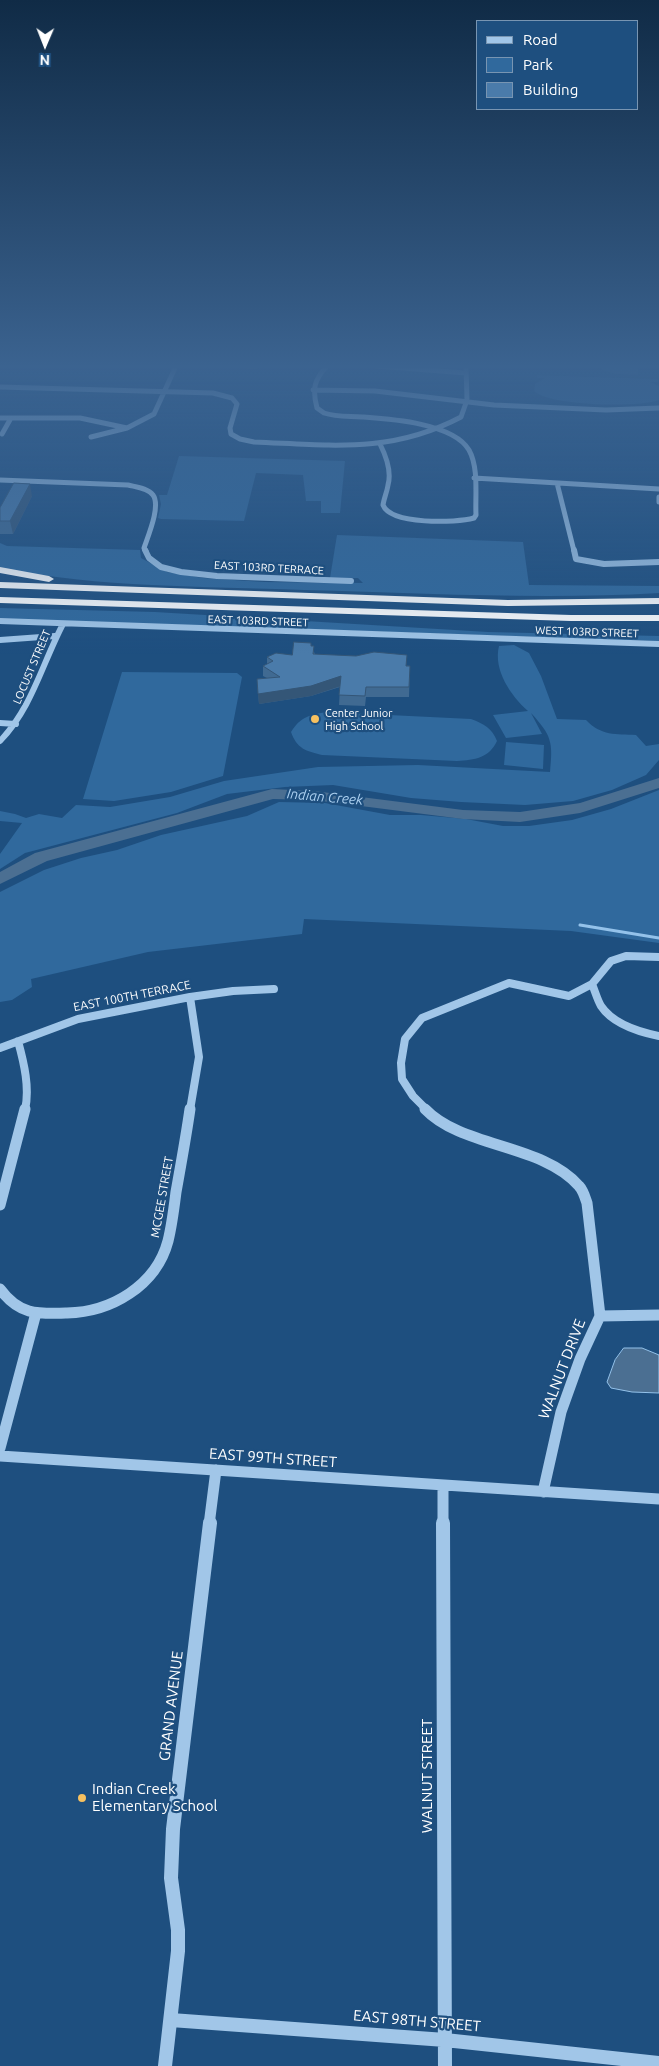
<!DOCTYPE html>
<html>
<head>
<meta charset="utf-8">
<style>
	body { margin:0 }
	#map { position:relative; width:659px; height:2066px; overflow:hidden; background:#1e4f7f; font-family:Ubuntu,sans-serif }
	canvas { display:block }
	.legend { position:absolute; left:476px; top:20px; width:162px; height:90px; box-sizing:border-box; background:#1e4f7f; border:1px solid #7895b2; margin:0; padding:6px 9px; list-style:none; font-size:15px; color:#fff }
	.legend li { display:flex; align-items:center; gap:10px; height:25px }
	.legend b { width:25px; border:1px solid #7895b2 }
	.north { position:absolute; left:20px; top:20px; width:50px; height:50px; -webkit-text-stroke:4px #1e4f7f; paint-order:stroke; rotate:181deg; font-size:14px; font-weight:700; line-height:20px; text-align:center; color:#fff }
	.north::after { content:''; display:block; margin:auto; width:18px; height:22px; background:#fff; clip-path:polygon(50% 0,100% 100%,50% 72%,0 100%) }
</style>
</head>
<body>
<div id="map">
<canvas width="659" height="2066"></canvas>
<ul class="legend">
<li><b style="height:6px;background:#a1c6e8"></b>Road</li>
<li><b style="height:14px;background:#30699d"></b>Park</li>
<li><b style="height:14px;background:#4a7baa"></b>Building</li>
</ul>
<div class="north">N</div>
</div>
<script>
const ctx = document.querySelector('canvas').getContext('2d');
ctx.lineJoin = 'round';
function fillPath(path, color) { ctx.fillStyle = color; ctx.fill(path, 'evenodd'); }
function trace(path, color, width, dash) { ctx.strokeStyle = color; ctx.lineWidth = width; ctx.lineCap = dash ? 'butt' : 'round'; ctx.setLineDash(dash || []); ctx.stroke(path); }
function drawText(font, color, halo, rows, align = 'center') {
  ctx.font = font + ' Ubuntu,sans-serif'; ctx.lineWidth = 4.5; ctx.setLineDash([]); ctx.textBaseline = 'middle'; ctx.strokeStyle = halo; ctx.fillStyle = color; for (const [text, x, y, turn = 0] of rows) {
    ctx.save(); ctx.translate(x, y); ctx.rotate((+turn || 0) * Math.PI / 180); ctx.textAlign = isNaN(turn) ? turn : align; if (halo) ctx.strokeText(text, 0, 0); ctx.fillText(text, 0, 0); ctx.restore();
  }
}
const green = new Path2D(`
	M593,366h45v9l-23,-1z
	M537,375l121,4v3h-8l9,4v14c-20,8 -110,6 -125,-9l1,-7 10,-6h-8z
	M179,456l166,5 -5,52h-19v-12h-15l-3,-26 -47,-2 -12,48 -83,-2 -3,-1 3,-14 -2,-9h8z
	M337,535l186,7 6,43 130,1v7c-118,7 -237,0 -355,-3 -101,-4 -204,-2 -304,-22v-25l7,3 133,4 1,8 26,14 36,6 61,4 99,1 -5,-5h-28z
	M0,608l155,4 333,20 171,4v5l-659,-22z
	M514,645l15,8 12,23 16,43 29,1c15,16 30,14 50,15l10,11 13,-2v16l-13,15 -34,15 -39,11 -48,4 -64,-3 -50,-4 -78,-13 -48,2 -58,7 -50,19 -152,40 -25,16v-15l22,-31 -22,-2v-10l15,3 11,4 13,-4 23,4 14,-13 34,2 60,-10 54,-16 94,-14 100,-2 132,7c3,-30 2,-36 -19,-59l11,21 -36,4 -13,-23 35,-4c-17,-15 -35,-41 -29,-65z
	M122,672l115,1 5,4 -19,99 -52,16 -57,9 -31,-2z
	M327,712l144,7c13,5 21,9 26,22 -8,17 -22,19 -40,20l-135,-6c-16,-4 -25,-6 -31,-23 10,-16 19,-17 36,-20z
	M506,742l38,3 -1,24 -39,-4z
	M659,790v153l-88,-12 -267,-12 -2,15 -154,18 -117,27 1,8 -20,13 -12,2v-110l44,-22 37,-12 36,-8 44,-15 86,-19 32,-14 46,1 65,12h31l45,4 37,7h26l43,-6 39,-11z`);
const water = new Path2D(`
	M624,1348h18l17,7v38l-27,-1 -21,-4 -4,-6 8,-22z`);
const stream = new Path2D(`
	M580,925l79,13`);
const river = new Path2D(`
	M659,778v10l-79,25 -60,9 -57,-3 -149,-19 -41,-1 -226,62 -47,23v-12l35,-19 237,-64 42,2 149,19 57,2 60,-9z`);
const minorFar4 = new Path2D(`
	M248,366h9
	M327,366c-13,14 -15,23 -10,42l7,5c12,4 25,3 38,4 28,2 91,6 107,33 10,18 6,46 7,65l-2,3c-18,5 -83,7 -91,-13 1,-7 4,-13 5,-20 4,-14 -2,-29 -8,-41
	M376,366l90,7
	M0,387l213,6 19,5 5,6 -7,24 1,6 9,5 14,3c76,3 137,12 207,-25l6,-17 -1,-34
	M313,390l62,1 119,14 112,5 53,-2
	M0,418h80l47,10
	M2,434l9,-16
	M91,437l36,-9 27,-14 22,-48
	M474,478l185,11
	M0,480l128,5c8,2 20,3 25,10 8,11 -5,41 -9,53l2,3
	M557,483l17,68
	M659,497v5`);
const minorFar3 = new Path2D(`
	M145,550l4,8 12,9 20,5 36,4 134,5
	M574,550l2,9 28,5 55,-2
	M0,621l659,23
	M0,640l55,-4
	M0,723l16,1
	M0,741c32,-33 42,-77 63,-117`);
const minorFar2 = new Path2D(`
	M592,984c3,7 5,15 9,22 12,18 38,26 58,30
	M190,997l9,60 -9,53
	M18,1041c6,22 12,47 7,69
	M0,1048l78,-29 112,-22 43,-6 41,-2
	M427,1110l-14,-14 -11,-17 -1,-16 4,-24 17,-21 87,-35 60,13 23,-12 19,-23 15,-5 33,1`);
const minorFar1 = new Path2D(`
	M425,1109c37,39 118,35 154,77 4,4 6,11 8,17l13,113
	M0,1205l25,-96
	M0,1289c19,26 37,25 67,24 44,-1 89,-27 101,-72 4,-16 6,-33 8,-49 5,-28 10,-55 14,-83
	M600,1316l59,-1
	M0,1448l36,-135
	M0,1456l659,43
	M443,1485v40
	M543,1492l18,-80 19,-53 20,-43
	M209,1525l7,-55`);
const minor = new Path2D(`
	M443,1523l2,543
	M171,2020l274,20 214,23
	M165,2066l13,-115v-21l-7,-52 2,-49 37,-306`);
const highway = new Path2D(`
	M0,567l49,9 5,3 -5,3 -49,-9z
	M0,582l508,18 151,-2v6l-151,2 -508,-18z
	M0,597l571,18h88v6h-88l-571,-18z`);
const wall = new Path2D(`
	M32,496l-19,38h-13v-26z
	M311,646l4,8 95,12 -1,31h-43l-1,9 -26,-1 1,-18 -29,9 -52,8 -2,-25 10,-1 -4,-2v-10l4,-2v-7l25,-2z`);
const shadedWall = new Path2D(`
	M30,484l2,12 -19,38 -3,-13z
	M341,676v10l-30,10 -52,8 -1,-10z`);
const building = new Path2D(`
	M14,483l16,1 -20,37h-10v-13z
	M294,642l17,1v3h3l-1,8 43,2 18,-4 33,3 -1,11h4l-1,21h-43l-1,9 -26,-1 2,-19 -30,10 -53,8 -1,-15 23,-2 -17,-11 10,-5 -6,-4 9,-4 16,2z`);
const markers = [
	[315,719,5,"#f7c160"],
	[82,1798,5,"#f7c160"]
];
const farStreetnames = [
	["EAST 103RD TERRACE",269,568,3],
	["EAST 103RD STREET",258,621,2],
	["WEST 103RD STREET",587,632,2],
	["LOCUST STREET",32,667,-67]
];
const farPoinames = [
	["Center Junior",325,713],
	["High School",325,726]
];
const streetNames = [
	["EAST 100TH TERRACE",132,996,-11],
	["MCGEE STREET",162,1197,-80]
];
const waterNames = [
	["Indian Creek",325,797,5]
];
const nearStreetnames = [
	["WALNUT DRIVE",562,1369,-69],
	["EAST 99TH STREET",273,1458,4],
	["GRAND AVENUE",171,1706,-83],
	["WALNUT STREET",427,1776,-90],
	["EAST 98TH STREET",417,2021,5]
];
const nearPoinames = [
	["Indian Creek",92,1789],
	["Elementary School",92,1806]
];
fillPath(green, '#30699d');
fillPath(water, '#4b6f92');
trace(water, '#94c2ea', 1);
trace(stream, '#94c2ea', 3);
fillPath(river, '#4b6f92');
trace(minorFar4, '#a1c6e8', 5);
trace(minorFar3, '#a1c6e8', 6);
trace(minorFar2, '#a1c6e8', 8);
trace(minorFar1, '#a1c6e8', 11);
trace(minor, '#a1c6e8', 14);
fillPath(highway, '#fff');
fillPath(wall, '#406a92');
fillPath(shadedWall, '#345677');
fillPath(building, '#4a7baa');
trace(building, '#345677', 1);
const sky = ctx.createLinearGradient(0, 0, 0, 655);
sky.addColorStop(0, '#102b46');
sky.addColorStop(0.56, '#3b6390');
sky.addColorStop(1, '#3b639000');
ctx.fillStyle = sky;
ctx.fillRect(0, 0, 659, 655);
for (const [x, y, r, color] of markers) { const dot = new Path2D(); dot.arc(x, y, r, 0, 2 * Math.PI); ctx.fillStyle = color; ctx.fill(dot); trace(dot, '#1e4f7f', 2); }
drawText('11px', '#fff', '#1e4f7f', farStreetnames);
drawText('11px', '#fff', '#1e4f7f', farPoinames, 'left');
drawText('12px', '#fff', '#1e4f7f', streetNames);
drawText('italic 14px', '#acd0f0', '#1e4f7f', waterNames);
drawText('15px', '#fff', '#1e4f7f', nearStreetnames);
drawText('15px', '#fff', '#1e4f7f', nearPoinames, 'left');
</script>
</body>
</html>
